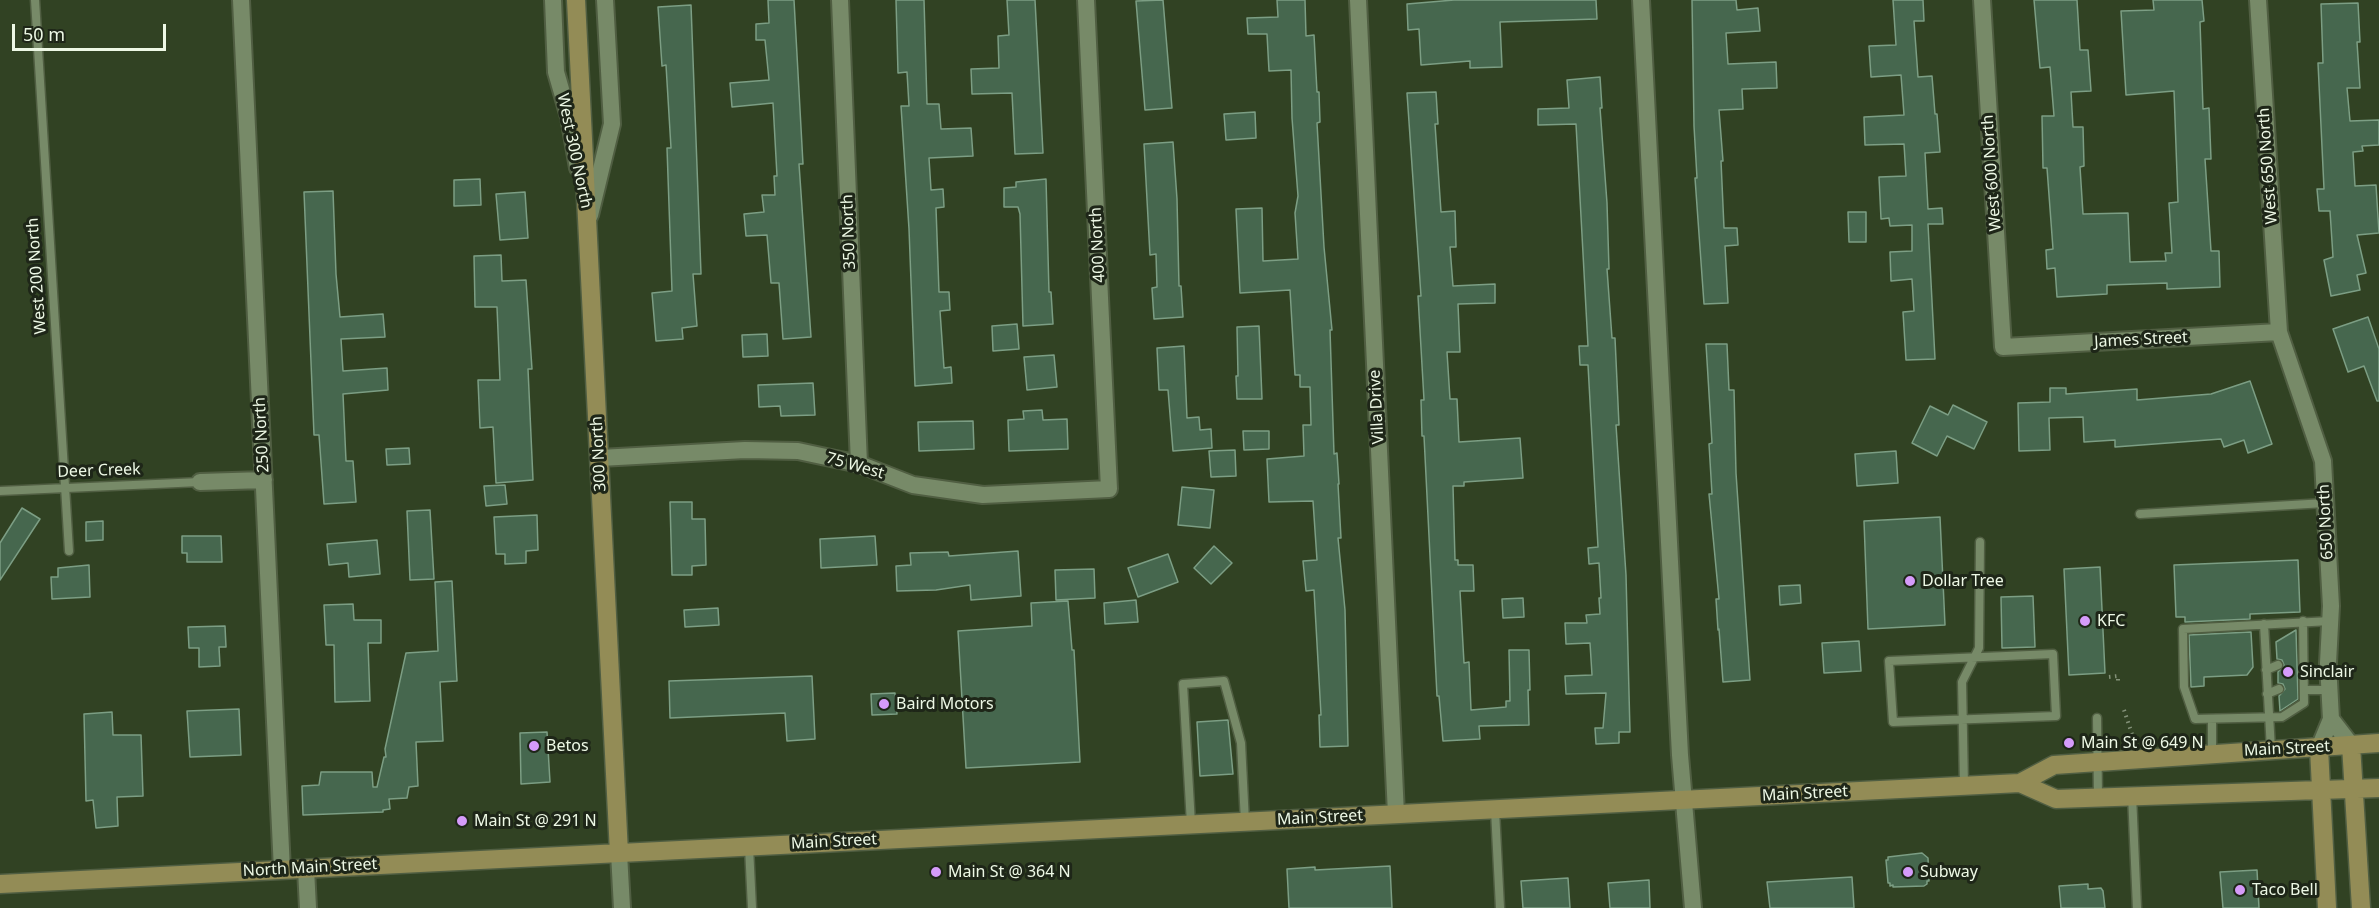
<!DOCTYPE html>
<html>
<head>
<meta charset="utf-8">
<style>
	body { margin:0 }
	#map { position:relative; width:2379px; height:908px; overflow:hidden; background:#314223; font-family:"Noto Sans",sans-serif }
	canvas { display:block }
	.scale { position:absolute; left:12px; top:24px; width:154px; height:27px; box-sizing:border-box; border:3px solid #edf8e5; border-top:0; padding-left:8px; font-size:18px; line-height:21px; white-space:nowrap; color:#edf8e5; -webkit-text-stroke:4px #1e2618; paint-order:stroke }
</style>
</head>
<body>
<div id="map">
<canvas width="2379" height="908"></canvas>
<div class="scale">50 m</div>
</div>
<script>
const ctx = document.querySelector('canvas').getContext('2d');
ctx.lineJoin = 'round';
function fillPath(path, color) { ctx.fillStyle = color; ctx.fill(path, 'evenodd'); }
function trace(path, color, width, dash) { ctx.strokeStyle = color; ctx.lineWidth = width; ctx.lineCap = dash ? 'butt' : 'round'; ctx.setLineDash(dash || []); ctx.stroke(path); }
function drawText(font, color, halo, rows, align = 'center') {
  ctx.font = font + ' "Noto Sans",sans-serif'; ctx.lineWidth = 6; ctx.setLineDash([]); ctx.textBaseline = 'middle'; ctx.strokeStyle = halo; ctx.fillStyle = color; for (const [text, x, y, turn = 0] of rows) {
    ctx.save(); ctx.translate(x, y); ctx.rotate((+turn || 0) * Math.PI / 180); ctx.textAlign = isNaN(turn) ? turn : align; if (halo) ctx.strokeText(text, 0, 0); ctx.fillText(text, 0, 0); ctx.restore();
  }
}
const building = new Path2D(`
	M768,0h26l9,164h-4l12,173 -28,2 -4,-56h-8l-4,-48 -21,1 -2,-22 20,-2 -2,-17h13l-1,-19h3l-4,-73 -41,4 -2,-24 39,-3 -4,-40h-9v-16l13,-1z
	M896,0h28l3,104h12l2,25 30,-1 2,28 -44,2 2,32 12,-1 1,18 -8,1 3,84h10l1,18 -10,1 4,57 7,-1 1,16 -37,3 -6,-157 -8,-123h8l-2,-34 -9,1z
	M1007,0h28l8,153 -28,1 -3,-61 -40,1 -1,-25 28,-1 -1,-32 11,-1z
	M1163,0l9,108 -27,2 -9,-109z
	M1277,0h28l1,36 8,-1 3,57h2l1,30 -3,1 7,124 8,83h-2l4,124 3,-1 2,31h-1l3,54h-3l7,72 3,136 -28,1 -1,-32h2l-7,-125 -8,1 -3,-30 14,-1 -4,-59 -44,1 -2,-43 37,-3 -1,-31h8l-1,-38h-10v-12h-5l-5,-85 -50,3 -4,-84 26,-1 1,53 35,-2 -3,-46 3,-17 -6,-78 -1,-48 -22,1 -2,-37h-19l-1,-16 31,-1z
	M1454,0h142l1,19 -97,3 2,45 -32,1v-7l-49,4 -2,-36 -11,1 -1,-26z
	M1692,0h44l1,10 21,-2 2,23 -34,2 2,31 48,-2 1,26 -35,1 1,20 -24,1 4,51h-2l3,67h13l1,17 -13,1 3,57 -24,1 -9,-126h2l-3,-52z
	M1893,0h30l1,21h-10l4,56 14,-1 3,38h2l3,38 -15,1 3,56 14,-1 1,16h-15l7,135 -29,1 -3,-48 11,-1 -2,-32 -21,2 -1,-29 22,-1v-26l-22,1 -1,-8 -8,1 -2,-42 27,-1 -2,-32 -39,1 -1,-28 40,-2 -3,-40 -30,2 -2,-31 27,-1z
	M2034,0h43l3,50h8l3,41 -20,1 2,35h10l1,39 -4,1 3,47 45,-1 2,49 36,-1 -1,-8h7l-3,-50 9,-1 -4,-111 -48,4 -5,-84 33,-1 -1,-10h49l2,21 -4,1 3,87 6,-1 2,51h-6l6,92h8l1,36 -53,2v-6l-60,2v9l-50,3 -2,-29 -8,1 -1,-19 7,-1 -6,-81h-4l-1,-52h12l-4,-49 -10,1z
	M2358,3l2,39h-3l3,46h-13l3,33 29,-1v25l-17,1 1,5 -10,1 2,34 21,-1 3,48 -22,2 9,38 -9,2 3,15 -29,6 -7,-36 9,-3 -3,-46h-11l-2,-22h7l-6,-126h5l-2,-59z
	M691,5l10,269h-8l4,52 -15,2 1,11 -27,2 -4,-48 20,-2 -5,-143h4l-5,-83 -4,1 -4,-59z
	M1600,77l2,31h-2l7,95 2,66h-2l5,69h3l4,87h-3l10,150 4,157h-11v11l-23,1 -1,-16h8l3,-35 -40,1 -1,-18 27,-1 -2,-32 -24,1 -1,-21h22l-1,-8 14,-1 -1,-16h2l-2,-35 -10,1 -1,-16 10,-1 -10,-182h-8l-1,-19h9l-12,-222 -38,1v-16l31,-1 -2,-28z
	M1436,92l2,32h-3l6,88 14,-1 1,36h-6l3,39 42,-2v19l-37,1 2,48h-13l3,47h7l2,43 61,-4 3,40 -59,4v4h-11l2,74h3v5h15l1,26h-14l4,72 5,-1 2,48 35,-3v-6h4l-1,-51h20l1,40h-2l1,35 -50,1 1,13 -37,2 -4,-45h-2l-13,-260h-2l-1,-36h3l-6,-104h3l-14,-203z
	M1255,112l1,26 -30,2 -2,-26z
	M1173,142l4,57 2,87h2l2,31 -29,2 -2,-31 5,-1 -1,-33 -6,1 -6,-111z
	M480,179l1,26 -27,1v-26z
	M1046,179l3,113h2l2,32 -30,2 -3,-112 -2,-7h-14v-19l12,-1v-5z
	M333,191l3,83 4,43 43,-3 2,23 -44,2 2,32 44,-3 1,22 -45,4 3,67h7l3,41 -32,2 -5,-69h-5l-10,-243z
	M525,192l3,46 -28,2 -4,-46z
	M1848,212h18v30h-17z
	M501,255l1,26 24,-1 6,89h-4l5,111 -37,3 -3,-56 -13,1 -2,-48h22l-3,-73h-22l-1,-51z
	M2368,317l11,32v52h-2l-13,-35 -16,6 -15,-43z
	M1017,324l2,25 -26,2 -1,-25z
	M1259,326l3,73h-25l-1,-23h2l-1,-49z
	M767,334l1,22 -25,1 -1,-22z
	M1706,344h21l2,46h5l2,83 14,207 -27,2 -4,-53 -1,1 -2,-31h3l-10,-105h3l-3,-50 3,-1z
	M1184,346l3,72 12,-1 1,13 11,-1 1,19 -39,3 -5,-61h-9l-2,-42z
	M1054,355l3,32 -30,3 -3,-33z
	M2250,381l22,63 -24,9 -4,-13 -20,7 -3,-8 -106,8v-7l-31,2 -1,-25 -34,1 1,32 -31,1 -1,-48 32,-1v-14h16v6l71,-5v11l74,-6z
	M813,383l2,32 -34,1 -1,-10 -21,1 -1,-22z
	M1953,405l34,17 -13,27 -27,-13 -10,20 -25,-13 18,-37 18,9z
	M1042,410l1,10 24,-1 1,30 -59,2 -1,-31 16,-1 -1,-8z
	M973,421l1,28 -55,2 -1,-29z
	M1243,431h26v18l-25,1z
	M409,448l1,16 -23,1 -1,-16z
	M1235,450l1,26 -25,1 -2,-26z
	M1896,451l2,32 -41,3 -2,-32z
	M505,485l2,19 -21,2 -2,-20z
	M1182,487l32,3 -4,38 -32,-3z
	M670,502h22v17h13l1,46 -14,1v9h-20z
	M22,508l18,11 -40,61v-37z
	M430,510l4,69 -24,1 -3,-69z
	M537,515l1,35 -12,1v12l-21,1v-10h-9l-2,-37z
	M1940,517l5,108 -77,4 -4,-108z
	M103,521v19l-17,1v-19z
	M182,536h39l1,26h-35v-9h-5z
	M875,536l2,29 -56,3 -1,-29z
	M377,540l3,34 -31,3 -1,-14 -19,2 -2,-21z
	M1214,546l18,17 -21,21 -17,-16z
	M1018,551l3,45 -50,4 -1,-15 -34,5 -39,1 -1,-25 15,-1 -1,-12 38,-1 1,4z
	M1168,554l10,28 -40,15 -10,-29z
	M2298,560l2,52 -50,2v5l-65,3v-5h-9l-2,-52z
	M89,565l1,32 -38,2 -1,-22h7v-9z
	M2100,567l5,106 -36,2 -5,-106z
	M1094,569l1,29 -39,2 -1,-30z
	M452,581l5,100 -17,1 3,59 -27,1 2,44 -9,1 -2,11 -18,1 1,10 -7,1v2l-80,3 -1,-29 17,-1 2,-13h51l1,15h4l7,-30h2l-1,-8 21,-96 32,-2 -3,-69z
	M1800,585l1,18 -21,2 -1,-19z
	M2033,596l2,51 -33,1 -1,-51z
	M1523,598l1,19 -21,1 -1,-19z
	M1136,600l2,22 -33,2 -1,-21z
	M1068,601l4,49h2l6,112 -114,6 -8,-137 74,-5 -1,-23z
	M353,604l1,16h27v23h-13l2,58 -35,1 -1,-57h-8l-2,-40z
	M718,608l1,17 -34,2 -1,-17z
	M225,626l1,21h-7l1,19 -21,1v-19h-10l-1,-21z
	M2296,630l2,69 -18,12 -1,-15 6,-7 -2,-5 -5,-1v-11l6,-7 -2,-5 -5,-1 -1,-17z
	M2251,632l2,35 -6,8 -43,2v9l-13,1 -2,-52z
	M1859,641l2,30 -37,2 -2,-30z
	M812,676l3,63 -28,2 -2,-28 -115,5 -1,-37z
	M895,693l2,21 -25,1 -1,-21z
	M239,709l2,46 -51,2 -3,-46z
	M112,712l1,23h28l2,61 -26,1 1,29 -22,2 -3,-28 -7,1 -2,-87z
	M1228,720l5,54 -33,2 -3,-54z
	M547,732l3,50 -29,2 -1,-51z
	M1922,853l6,5 1,23h-2v3l-3,2 -31,1v-2l-3,1v-3h-2l-2,-23h2v-3z
	M1390,866l2,42h-103l-2,-39 28,-2v3z
	M2257,870l2,38h-36l-3,-36z
	M1852,877l2,31h-84l-3,-26z
	M1568,878l2,30h-47l-2,-27z
	M1649,880l1,28h-40l-2,-25z
	M2088,884v5l13,-1 2,3 2,17h-44l-2,-22z`);
const path = new Path2D(`
	M2109,677l9,-1v8
	M2124,710l8,24`);
const lane = new Path2D(`
	M35,0l34,551
	M0,491l200,-9
	M2140,514l185,-11
	M2303,621l1,82 -22,14 -87,2 -11,-32 -1,-58 147,-8
	M2264,624l7,126
	M2053,654l3,62 -163,6 -4,-61z
	M2266,670l12,-5
	M2304,690h26
	M2267,694l12,-5
	M2097,718l1,79
	M2212,754v-35
	M1964,786l-2,-104 17,-34 1,-106
	M2132,795l5,113
	M1495,810l5,98
	M1191,824l-8,-140 41,-3 17,62 4,79
	M749,847l3,61`);
const street = new Path2D(`
	M241,0l41,870
	M553,0l3,72 13,45 9,51
	M840,0l19,464
	M1358,0l38,814
	M1641,0l39,755 13,153
	M1982,0l21,347 276,-15
	M2258,0l21,332 44,129 8,145 -3,57 3,56 -12,29
	M590,215l22,-91 -7,-124
	M600,458l145,-8 53,1 61,13 54,21 70,10 126,-6 -23,-489
	M200,482l64,-2
	M2331,719l20,26
	M619,853l3,55
	M306,869l2,39`);
const secondary = new Path2D(`
	M576,0l43,853
	M2351,745l10,163
	M2319,748l8,160
	M2020,783l36,16 323,-11
	M0,884l2020,-101 34,-18 325,-22`);
const markers = [
	[1910,581,6,"#d59bfa"],
	[2085,621,6,"#d59bfa"],
	[2288,672,6,"#d59bfa"],
	[884,704,6,"#d59bfa"],
	[2069,743,6,"#d59bfa"],
	[534,746,6,"#d59bfa"],
	[462,821,6,"#d59bfa"],
	[936,872,6,"#d59bfa"],
	[1908,872,6,"#d59bfa"],
	[2240,890,6,"#d59bfa"]
];
const streetNames = [
	["West 300 North",574,151,78],
	["West 650 North",2268,166,-94],
	["West 600 North",1992,173,-94],
	["350 North",849,232,-92],
	["400 North",1098,245,-93],
	["West 200 North",37,276,-94],
	["James Street",2141,340,-3],
	["Villa Drive",1377,407,-93],
	["250 North",262,435,-93],
	["300 North",599,454,-93],
	["75 West",855,466,16],
	["Deer Creek",99,471,-2],
	["650 North",2326,522,-93],
	["Main Street",2287,749,-3],
	["Main Street",1805,794,-3],
	["Main Street",1320,818,-3],
	["Main Street",834,842,-3],
	["North Main Street",310,868,-3]
];
const poiNames = [
	["Dollar Tree",1922,581],
	["KFC",2097,621],
	["Sinclair",2300,672],
	["Baird Motors",896,704],
	["Main St @ 649 N",2081,743],
	["Betos",546,746],
	["Main St @ 291 N",474,821],
	["Main St @ 364 N",948,872],
	["Subway",1920,872],
	["Taco Bell",2252,890]
];
fillPath(building, '#46674e');
trace(building, '#7c9e84', 1.5);
trace(lane, '#505e42', 11);
trace(street, '#505e42', 20);
trace(secondary, '#505e42', 21);
trace(path, '#839178', 4, [1.5, 4.5]);
trace(lane, '#778a68', 8);
trace(street, '#778a68', 16);
trace(secondary, '#938c56', 18);
for (const [x, y, r, color] of markers) { const dot = new Path2D(); dot.arc(x, y, r, 0, 2 * Math.PI); ctx.fillStyle = color; ctx.fill(dot); trace(dot, '#1e2618', 2); }
drawText('16px', '#edf8e5', '#1e2618', streetNames);
drawText('16px', '#edf8e5', '#1e2618', poiNames, 'left');
</script>
</body>
</html>
